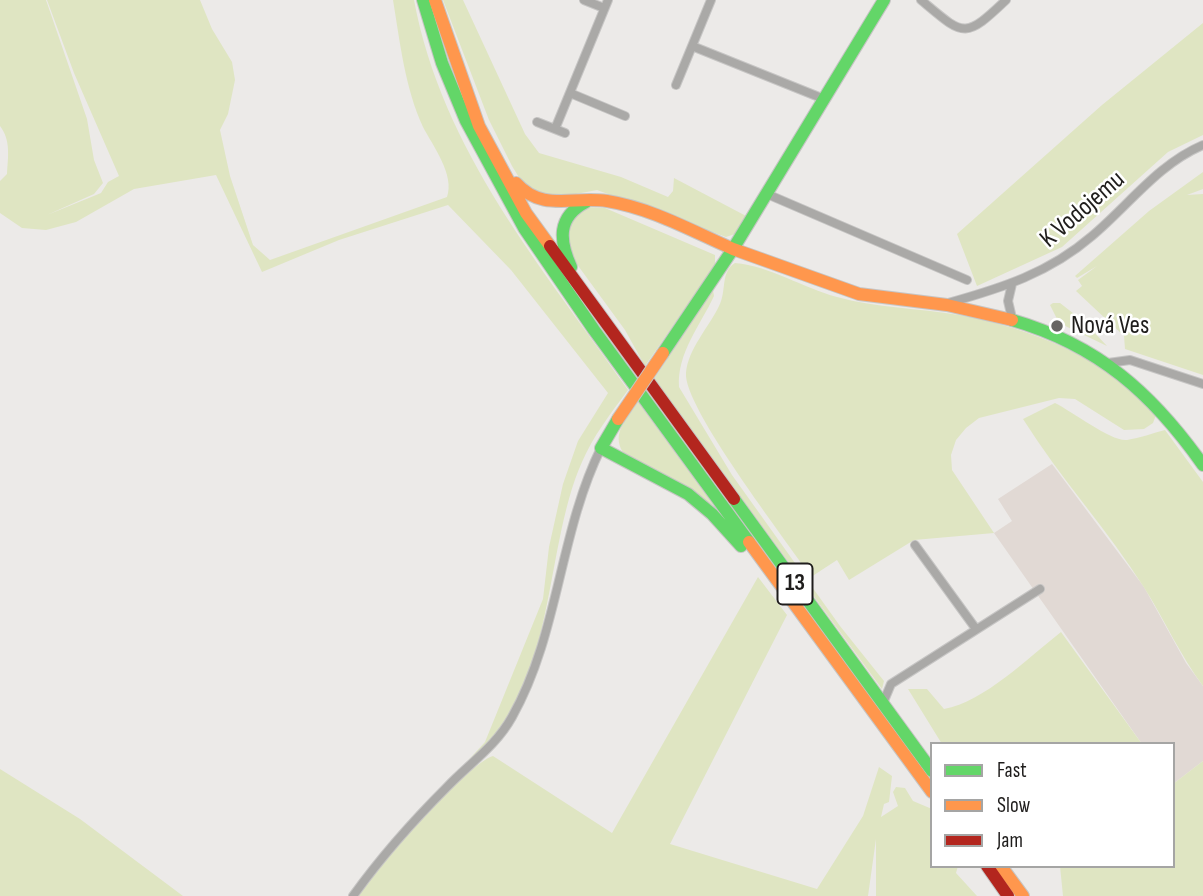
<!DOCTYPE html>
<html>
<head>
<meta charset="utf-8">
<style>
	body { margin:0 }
	#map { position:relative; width:1203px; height:896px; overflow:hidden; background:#eceae8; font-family:"Sofia Sans Condensed",sans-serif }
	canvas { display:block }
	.legend { position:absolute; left:930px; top:742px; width:245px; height:126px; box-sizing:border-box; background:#fff; border:2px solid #a5a5a4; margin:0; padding:9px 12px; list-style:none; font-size:21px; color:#1f1d1c }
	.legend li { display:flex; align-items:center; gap:14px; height:35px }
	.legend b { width:35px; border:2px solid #a5a5a4 }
</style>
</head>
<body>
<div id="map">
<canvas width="1203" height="896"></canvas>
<ul class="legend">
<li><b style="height:9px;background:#63d668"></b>Fast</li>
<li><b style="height:9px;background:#ff974d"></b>Slow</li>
<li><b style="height:9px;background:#b3261e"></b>Jam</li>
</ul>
</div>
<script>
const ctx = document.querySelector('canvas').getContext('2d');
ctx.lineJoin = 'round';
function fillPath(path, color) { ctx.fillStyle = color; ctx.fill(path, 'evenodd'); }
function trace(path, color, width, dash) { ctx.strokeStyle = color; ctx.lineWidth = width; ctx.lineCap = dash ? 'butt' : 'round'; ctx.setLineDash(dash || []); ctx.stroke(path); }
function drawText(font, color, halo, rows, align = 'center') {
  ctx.font = font + ' "Sofia Sans Condensed",sans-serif'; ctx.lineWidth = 5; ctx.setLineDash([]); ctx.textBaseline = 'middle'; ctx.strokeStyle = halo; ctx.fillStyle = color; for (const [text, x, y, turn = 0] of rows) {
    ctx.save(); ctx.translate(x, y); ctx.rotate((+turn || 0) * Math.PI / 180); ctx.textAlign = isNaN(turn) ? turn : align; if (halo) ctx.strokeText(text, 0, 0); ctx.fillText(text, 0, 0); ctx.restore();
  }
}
const built = new Path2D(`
	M1052,464l92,123 42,76 17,23v75l-30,23v-40h-31l-148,-211 18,-12 -14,-22z`);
const green = new Path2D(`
	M0,0h46l41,119 7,41 9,23 -9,11 -47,21 54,-22 7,-11 11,-6 -45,-103 -27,-73h153l12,29 20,33 3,18 -7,34 -8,16 10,46 23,69 17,15 177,-63c8,-22 -14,-51 -24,-70 -18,-39 -23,-85 -30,-127h21c28,151 129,268 214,390 -17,23 -35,46 -46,72 -40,88 -26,249 -120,305l23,-25 58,-143 6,-52 14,-63 15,-43 30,-48 -97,-123 -63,-65 -109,35 -77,32 -46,-97 -82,14 -58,33 -30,8 -24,-2 -22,-15v-32l7,-7c1,-17 4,-34 -7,-48z
	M443,0h20l62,134 14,19 82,24 47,20 5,-6 1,-13 74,39 -10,16 -12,4 -129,-47 -53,10 -19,-13 -13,-21 -23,-46z
	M1203,23v112l-35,17 -106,95 -85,39 -20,-52 145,-129z
	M1203,172v17l-16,6 16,-1v181l-78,-26 -1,-13 -48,-45 6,-5 -4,-6 19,-14 -20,12 -2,-2 74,-65z
	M586,207l19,1 110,47v10l-70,101 -20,-36 -57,-78 -3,-30z
	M735,263c35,3 68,25 102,34 40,11 81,11 122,18 68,12 152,44 197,100l-3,8 -9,6 -20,1 -49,-31 -16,-1 -80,20 -13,10 -10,12 -5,15 1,15 42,63 -80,7 -65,40 -12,-20 -26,17c-24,-36 -128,-170 -125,-204 2,-24 23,-46 33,-67 8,-15 1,-34 16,-43z
	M713,290l1,6c-14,30 -37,57 -35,91l53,88 108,151 44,55 -2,8 -228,-310z
	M1053,303h7l18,14 -4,4 2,5 11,5 3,-3 17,18 -48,-23 -9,-18z
	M638,402l76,104 -91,-54c-12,-18 4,-34 15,-50z
	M1055,403c18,9 57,39 72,37 13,-2 26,-7 38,-10l38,52v204c-23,-31 -38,-65 -58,-97 -37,-59 -85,-111 -122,-170z
	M758,577l29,38 -117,229 147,45 46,-73 16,-49 13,9 -3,26 -5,2 -3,13 17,-11 -5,-14 3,-5 9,1 8,13 19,8v57h26l-2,7 21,23h-101v-57l-8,57h-511c19,-27 109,-132 136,-140l119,77z
	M1061,632l81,112h-200l-34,-55h19l17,20c40,-7 85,-52 117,-77z
	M1203,761v135h-140l-3,-30h113v-82z
	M0,769l80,50 103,77h-183z`);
const street = new Path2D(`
	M584,0l20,8
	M921,0c43,36 43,40 85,0
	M692,46l132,53
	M676,85l35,-85
	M570,93l55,23
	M537,122l28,11
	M555,129l53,-129
	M767,194l200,86
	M1012,284l-4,17 4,17
	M948,303c54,-15 101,-30 144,-67 36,-30 66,-72 111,-91
	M1108,363l22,-3 73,24
	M915,545l61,84
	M883,703l8,-19 149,-95
	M353,896c28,-39 60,-75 94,-109 23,-24 49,-41 65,-70 47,-83 47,-184 89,-269`);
const fast = new Path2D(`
	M423,0l19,63 24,58 58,107 70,102 155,212
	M571,267c-12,-27 -14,-50 15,-65
	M1012,320c86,25 140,73 191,145
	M663,353l70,-104 151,-249
	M601,448l17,-29
	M601,448l87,46 24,20 29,32
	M734,499l198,272`);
const slow = new Path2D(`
	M435,0l44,126 47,87 24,33
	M516,183c26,29 56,13 91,18 44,7 85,30 126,48
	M733,249l126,45 88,11 65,15
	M749,542l183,250
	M1001,866l22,30`);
const jam = new Path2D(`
	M550,246l184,253
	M987,866l21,30`);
const slowBridge = new Path2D(`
	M618,419l45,-66`);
const markers = [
	[1057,326,7,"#676563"]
];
const shields = [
	[795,584,35]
];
const shieldNames = [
	["13",795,584]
];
const streetNames = [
	["K Vodojemu",1083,210,-41]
];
const poiNames = [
	["Nová Ves",1071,326]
];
fillPath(built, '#e1d9d4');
fillPath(green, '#dfe5c2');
trace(street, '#c6c5c4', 10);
trace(fast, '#c6c5c4', 14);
trace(slow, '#c6c5c4', 14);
trace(jam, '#c6c5c4', 14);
trace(street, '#aaa9a7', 8);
trace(fast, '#63d668', 12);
trace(slow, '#ff974d', 12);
trace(jam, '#b3261e', 12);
trace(slowBridge, '#c6c5c4', 14, []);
trace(slowBridge, '#ff974d', 12);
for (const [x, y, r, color] of markers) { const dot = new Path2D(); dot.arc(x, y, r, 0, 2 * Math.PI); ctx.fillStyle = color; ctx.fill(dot); trace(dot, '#fff', 2.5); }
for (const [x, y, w] of shields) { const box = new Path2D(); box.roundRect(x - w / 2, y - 20.5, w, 41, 5); ctx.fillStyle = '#fff'; ctx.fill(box); trace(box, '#1f1d1c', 2); }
drawText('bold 24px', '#1f1d1c', null, shieldNames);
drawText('26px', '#1f1d1c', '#fff', streetNames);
drawText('26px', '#1f1d1c', '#fff', poiNames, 'left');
</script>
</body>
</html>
